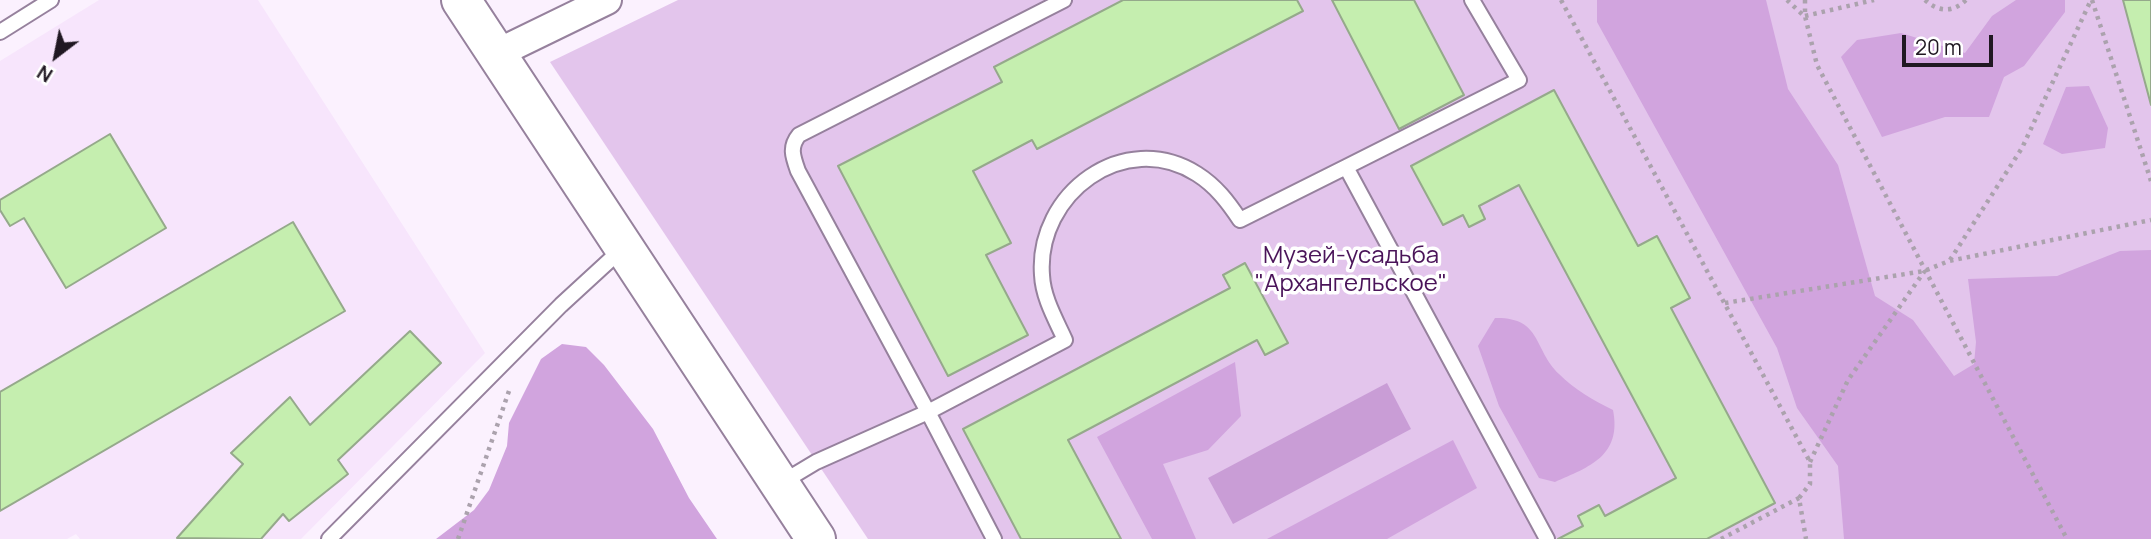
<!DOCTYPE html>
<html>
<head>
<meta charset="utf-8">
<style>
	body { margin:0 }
	#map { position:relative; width:2151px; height:539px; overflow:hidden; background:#fbf1fe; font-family:Manrope,sans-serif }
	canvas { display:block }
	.north { position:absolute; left:21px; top:21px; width:70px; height:70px; -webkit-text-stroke:5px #fff; paint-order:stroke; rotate:212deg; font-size:19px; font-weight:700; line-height:28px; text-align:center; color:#201822 }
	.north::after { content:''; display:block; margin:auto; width:24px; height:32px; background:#201822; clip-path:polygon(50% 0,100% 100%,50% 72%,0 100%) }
	.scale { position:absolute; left:1902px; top:35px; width:91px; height:32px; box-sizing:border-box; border:4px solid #201822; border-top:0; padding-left:9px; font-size:21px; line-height:24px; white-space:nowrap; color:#201822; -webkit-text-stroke:5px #fff; paint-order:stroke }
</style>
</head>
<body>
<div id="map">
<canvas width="2151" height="539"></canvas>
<div class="north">N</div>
<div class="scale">20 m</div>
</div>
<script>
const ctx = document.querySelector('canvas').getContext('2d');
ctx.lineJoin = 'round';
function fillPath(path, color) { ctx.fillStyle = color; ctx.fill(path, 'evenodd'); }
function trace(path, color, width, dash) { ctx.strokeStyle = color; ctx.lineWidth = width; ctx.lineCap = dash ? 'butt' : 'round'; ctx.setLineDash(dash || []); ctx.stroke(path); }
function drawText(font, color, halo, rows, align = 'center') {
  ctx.font = font + ' Manrope,sans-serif'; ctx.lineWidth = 7; ctx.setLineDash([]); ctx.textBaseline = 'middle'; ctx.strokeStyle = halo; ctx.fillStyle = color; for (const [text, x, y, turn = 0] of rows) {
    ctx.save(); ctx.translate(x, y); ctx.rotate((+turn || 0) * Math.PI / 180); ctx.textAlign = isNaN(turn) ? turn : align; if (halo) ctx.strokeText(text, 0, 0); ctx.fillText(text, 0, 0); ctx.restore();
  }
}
const built = new Path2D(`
	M99,0h159l227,353 -184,186h-221l-4,-5 -9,5h-67v-478z`);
const green = new Path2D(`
	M678,0h1473v539h-1283l-318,-477z`);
const forest = new Path2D(`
	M1597,0h169l22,89 50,76 37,131 38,24 41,56 20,-12 2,-22 -8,-63 89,-3 63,-25 31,-1v289h-307l-6,-73 -41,-58 -20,-60 -180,-326z
	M2016,0h49v12l-41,54 -20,11 -15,40h-44l-63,20 -41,-80 16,-17 44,-7 64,20 27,-37z
	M2089,86l19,42 -3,20 -43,6 -19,-10 23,-57z
	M1495,318c47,-1 38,31 64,56 16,16 34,26 54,36 9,46 -24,57 -58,72l-16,-4 -40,-72 -21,-60z
	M562,344l24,3 18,18 49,64 36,69 28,41h-281l38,-29 15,-20 18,-44 2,-23 32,-64z
	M1235,362l6,54 -33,34 -45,14 33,75h-44l-55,-102z
	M1453,440l24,48 -90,51h-120z`);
const water = new Path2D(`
	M1387,383l24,46 -178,95 -25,-46z`);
const building = new Path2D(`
	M1123,0h174l6,11 -266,138 -5,-9 -59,31 38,72 -25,12 42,80 -80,41 -110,-210 164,-84 -8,-15z
	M1332,0h82l50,95 -65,34z
	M2123,0h28v105z
	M1554,90l84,156 19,-10 33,62 -19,10 104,195 -68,36h-149l25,-13 -5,-10 21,-11 6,11 71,-38 -157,-293 -40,21 6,13 -16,8 -6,-12 -20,10 -32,-59z
	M110,134l56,94 -100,60 -42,-70 -14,8 -10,-16v-10z
	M293,222l52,89 -345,200v-119z
	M1245,263l43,80 -23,12 -8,-15 -189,100 53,99h-100l-58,-110 267,-141 -7,-13z
	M410,331l31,32 -103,97 10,14 -59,47 -6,-7 -22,25 -84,-1 66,-74 -12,-11 59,-56 20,28z`);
const path = new Path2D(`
	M1561,0l249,462v22l-11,14 7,41
	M1787,0l17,16
	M1805,0v16l12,49 250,474
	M1925,0c13,12 28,13 41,0
	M2092,0l59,181
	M1805,16l69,-16
	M1950,260l72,-112 69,-148
	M1725,303l199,-32 25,-10 202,-41
	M1810,462l38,-82 76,-108
	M458,539l51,-148
	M1721,539l78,-41`);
const lane = new Path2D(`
	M1064,0l-265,135c-10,12 -6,22 -1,36l130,241 137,-72c-9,-20 -22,-42 -23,-65 -6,-81 82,-147 155,-101 19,12 31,28 43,46l106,-53 201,372
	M0,32l51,-32
	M1346,167l173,-87 -47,-80
	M781,483l35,-21 112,-50 66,127
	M329,539l232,-234 61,-56`);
const street = new Path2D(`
	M496,54l111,-54`);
const secondary = new Path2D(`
	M461,0l355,539`);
const parkNames = [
	["Музей-усадьба",1351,256],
	["\"Архангельское\"",1351,284]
];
fillPath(built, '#f7e5fc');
fillPath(green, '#e3c5ec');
fillPath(forest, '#d1a4de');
fillPath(water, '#c99dd6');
fillPath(building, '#c5eeaf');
trace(building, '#95a98b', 2);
trace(lane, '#96819d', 18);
trace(street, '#96819d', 32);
trace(secondary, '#96819d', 42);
trace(path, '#aba2ad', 4.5, [3.5, 5]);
trace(lane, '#fff', 14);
trace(street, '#fff', 28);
trace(secondary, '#fff', 38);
drawText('24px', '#4a1459', '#fff', parkNames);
</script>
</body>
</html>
